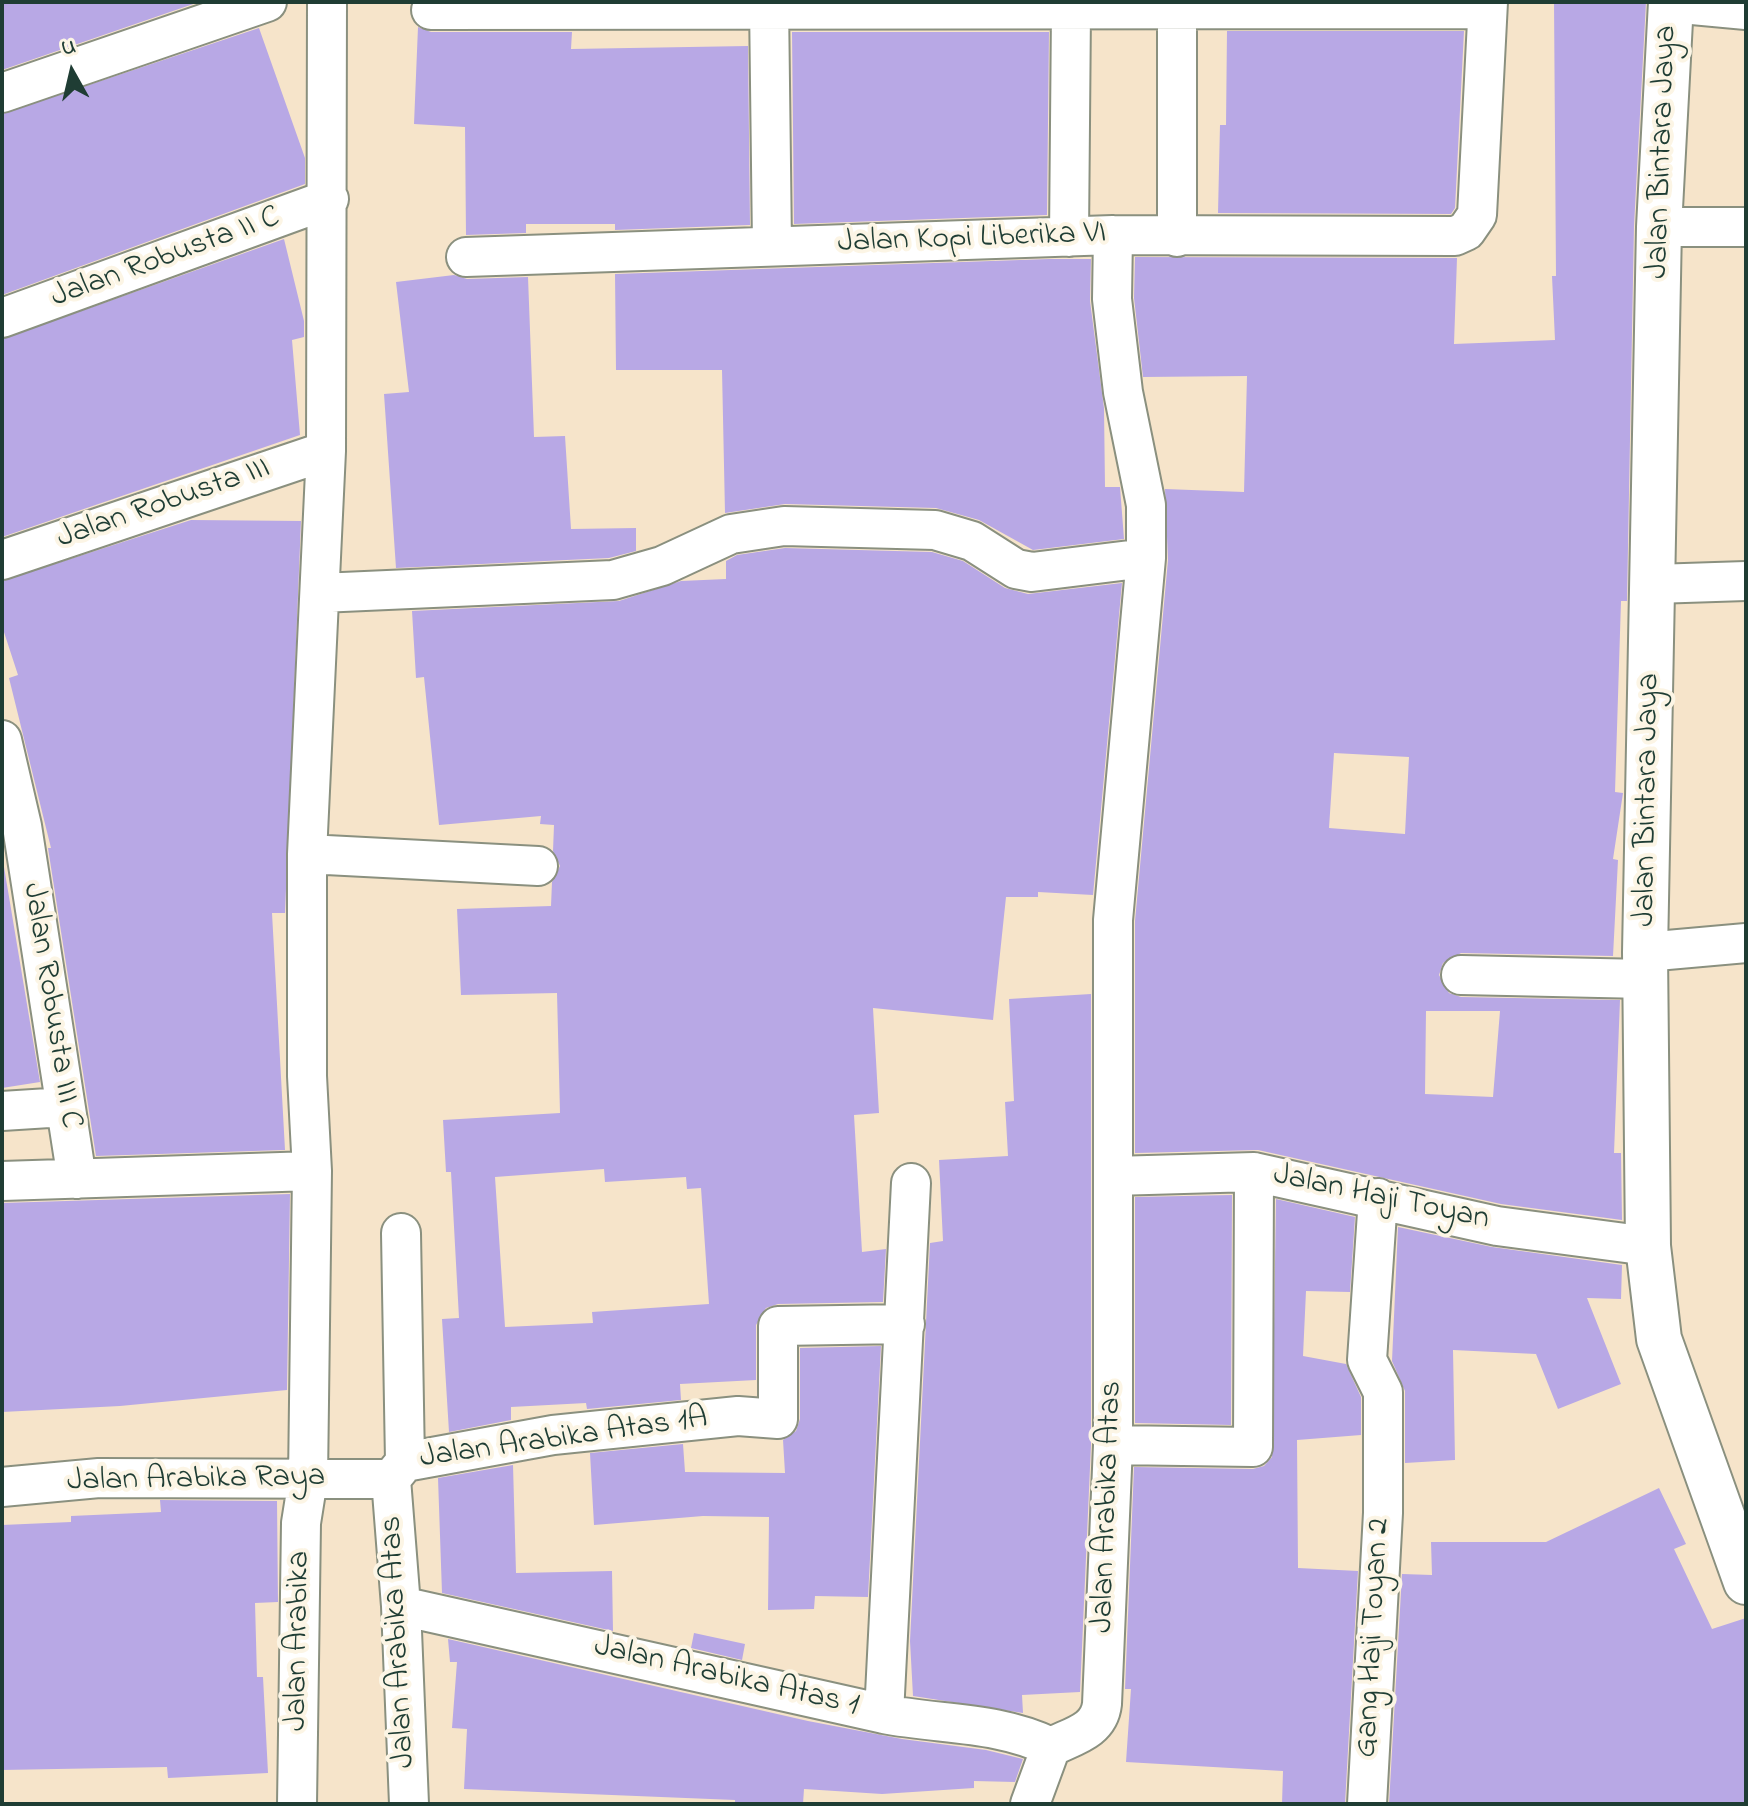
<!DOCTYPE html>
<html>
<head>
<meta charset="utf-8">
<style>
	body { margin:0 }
	#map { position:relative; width:1748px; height:1806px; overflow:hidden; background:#f6e4ca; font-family:"Indie Flower",sans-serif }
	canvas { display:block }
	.frame { position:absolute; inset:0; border:4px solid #1f3d34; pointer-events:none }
	.north { position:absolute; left:32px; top:32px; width:80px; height:80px; -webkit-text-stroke:6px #fcf5e5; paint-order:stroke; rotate:352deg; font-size:22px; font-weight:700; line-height:32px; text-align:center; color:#1f3d34 }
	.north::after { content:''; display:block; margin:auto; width:28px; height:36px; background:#1f3d34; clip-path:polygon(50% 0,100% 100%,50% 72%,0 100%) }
</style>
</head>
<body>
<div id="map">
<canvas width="1748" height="1806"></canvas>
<div class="frame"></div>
<div class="north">U</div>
</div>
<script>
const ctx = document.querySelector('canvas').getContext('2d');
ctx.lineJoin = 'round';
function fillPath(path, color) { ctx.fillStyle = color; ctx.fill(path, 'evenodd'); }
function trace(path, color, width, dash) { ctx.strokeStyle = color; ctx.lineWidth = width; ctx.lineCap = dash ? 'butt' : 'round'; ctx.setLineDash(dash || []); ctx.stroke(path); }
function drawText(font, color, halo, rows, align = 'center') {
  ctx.font = font + ' "Indie Flower",sans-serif'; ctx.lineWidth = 8; ctx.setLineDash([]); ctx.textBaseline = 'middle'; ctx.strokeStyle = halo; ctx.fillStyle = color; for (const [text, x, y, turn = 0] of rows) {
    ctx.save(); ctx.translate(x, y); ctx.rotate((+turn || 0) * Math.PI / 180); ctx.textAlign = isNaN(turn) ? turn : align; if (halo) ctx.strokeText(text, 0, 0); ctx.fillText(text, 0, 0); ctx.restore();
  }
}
const building = new Path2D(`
	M2,2h197l-197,68z
	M1554,2h92l-12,224 -7,375h-6l-6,191 8,1 -10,66 5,1 -5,96 -152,-3 -18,10 -4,12 10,18 12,4 159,3 -6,153h7l1,67 -121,-16 -243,-54 -123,3v-232l33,-361 -3,-71 79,3 3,-116 -104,1 -9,-79 1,-41 322,1 -3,86 101,-4 -3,-64h4zM1334,753l75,4 -4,77 -76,-6zM1426,1011h74l-7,86 -68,-3z
	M418,27l13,5h141l-1,17 177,-3 2,179 -135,5v-6h-89v9l-60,2 -1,-108 -51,-3z
	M259,28l46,130v26l-303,111v-181z
	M1227,31h237l-9,177 -4,6 -233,-1 2,-88h6z
	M792,32h257l-2,183 -253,9z
	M284,239l20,82v16l-12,3 8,95 -298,102v-198z
	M1049,259h42l-1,42 14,107 1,79h15l4,52 -91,11 -54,-30 -43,-12 -151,-4 -60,9 -3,-143h-106l-1,-96z
	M454,275l13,4 61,-2 6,160 31,-1 6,93 65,-1v23l-27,7 -213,10 -12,-174 25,-2 -13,-110z
	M191,520l110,1 -16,392h-13l13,237 -189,6 -48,-308h3l-42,-170 9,-3 -16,-49v-45z
	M785,548l147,4 31,9 42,27 23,6 94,-11 -29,312 -55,-3v5h-32l-13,123 -120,-12 6,105 -25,2 8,137 24,-3 -3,53 -105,2 -12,4 -10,17v55l-76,4 1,16 -94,9 -1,-6 -75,4v13l-62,12 -7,-113 17,-1 -8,-146h-5l-3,-52 117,-7 -3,-120 -96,2 -4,-86 94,-3 1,-24 8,-16 -7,-15 1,-26 -14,-1 1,-8 -102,9 -15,-148 -8,1 -4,-67 207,-10 62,-20 45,-2v-18l11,-6zM604,1169l1,13 81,-5 1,12 14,-1 8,116 -117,8 1,11 -88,4 -10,-150z
	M2,855l38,227 -38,6z
	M1091,994v451l-11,247 -58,3 1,18 -110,-17 -3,-55 20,-398 13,-2 -4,-81 69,-4 -3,-54 9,-1 -5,-102z
	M290,1194l-3,196 -167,16 -118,6v-209z
	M1232,1195l-1,230 -96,-2v-226z
	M1276,1199l79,18 -5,75 -44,-1 -3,65 43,8 15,33v38l-64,5 1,128 60,3 -13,233h-63l1,-33 -157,-9 5,-73h-6l9,-222 119,2 11,-3 8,-9z
	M1398,1227l94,20 130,18 -1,34 -34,-1 34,86 -63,25 -22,-55 -83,-4 2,110 -50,3v-72l-13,-30z
	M881,1346l-13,251 -53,-1 -1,13 -46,1 1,-93 -66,-1 -109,9 -4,-72 93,-9 2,28 100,1 -2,-33 13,-9 4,-12v-71z
	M513,1465l3,108 96,-2 1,60 -171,-38 -4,-115z
	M1659,1488l27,56 -12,5 38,80 34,-11v186h-357l13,-230 30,1 -1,-33h115z
	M160,1500l117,1 1,101 -23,1 2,74h6l5,96 -100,5 -1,-11 -165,3v-245l69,-3v-6l90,-4z
	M694,1633l51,11 -3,16 -51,-12z
	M448,1639l360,82 94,18 84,11 37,9 -8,23 -41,-1v7l-92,6 -78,-5 -1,15h-68v-4l-271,-11 3,-60 -15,-1 5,-66h-7z`);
const street = new Path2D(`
	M769,2l3,244
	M1671,3l75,7
	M431,10l1056,-1
	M1177,11v226
	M2,93l265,-91
	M1659,227h87
	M1069,237l2,-227
	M466,257l647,-22 342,1 11,-5 11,-16 11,-213
	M2,318l327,-119
	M2,560l324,-109
	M1654,584l92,-3
	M320,593l293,-13 49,-14 69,-32 53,-8 151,4 37,11 44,28 16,3 114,-14
	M2,740l20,86 55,353
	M307,854l231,12
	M1645,952l101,-9
	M1461,975l184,4
	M2,1111l63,-4
	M1113,1176l141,-4 243,54 151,20
	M2,1181l310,-10
	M401,1233l4,229
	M1113,1445l140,2 1,-275
	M391,1479l14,-17 148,-27 185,-19 40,3v-93l127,-2
	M391,1479l10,127 8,198
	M2,1487l97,-9 292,1
	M401,1606l483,108c57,11 114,7 167,33
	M884,1714l27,-531
	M297,1804l4,-281 7,-44 4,-308 -5,-95v-222l19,-403 1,-449
	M1030,1804l21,-57c22,-11 48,-16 51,-43l11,-259v-525l33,-362v-53l-23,-113 -11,-93 1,-64
	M1367,1804l16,-291v-121l-16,-32 11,-162`);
const secondary = new Path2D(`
	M1671,2l-12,225 -14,725 3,294 11,93 87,243`);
const streetNames = [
	["Jalan Bintara Jaya",1664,152,-88],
	["Jalan Kopi Liberika VI",972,240,-2],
	["Jalan Robusta II C",166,259,-20],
	["Jalan Robusta III",164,505,-19],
	["Jalan Bintara Jaya",1649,800,-89],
	["Jalan Robusta III C",50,1006,81],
	["Jalan Haji Toyan",1381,1199,12],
	["Jalan Arabika Atas 1A",564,1440,-8],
	["Jalan Arabika Raya",196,1481,-1],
	["Jalan Arabika Atas",1109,1507,-88],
	["Gang Haji Toyan 2",1375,1638,-87],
	["Jalan Arabika",300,1641,-89],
	["Jalan Arabika Atas",400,1642,-93],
	["Jalan Arabika Atas 1",726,1678,13]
];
fillPath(building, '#b8a8e5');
trace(street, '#8a907f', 42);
trace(secondary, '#8a907f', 48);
trace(street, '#fff', 38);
trace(secondary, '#fff', 44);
drawText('32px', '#1f3d34', '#fcf5e5', streetNames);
</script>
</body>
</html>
